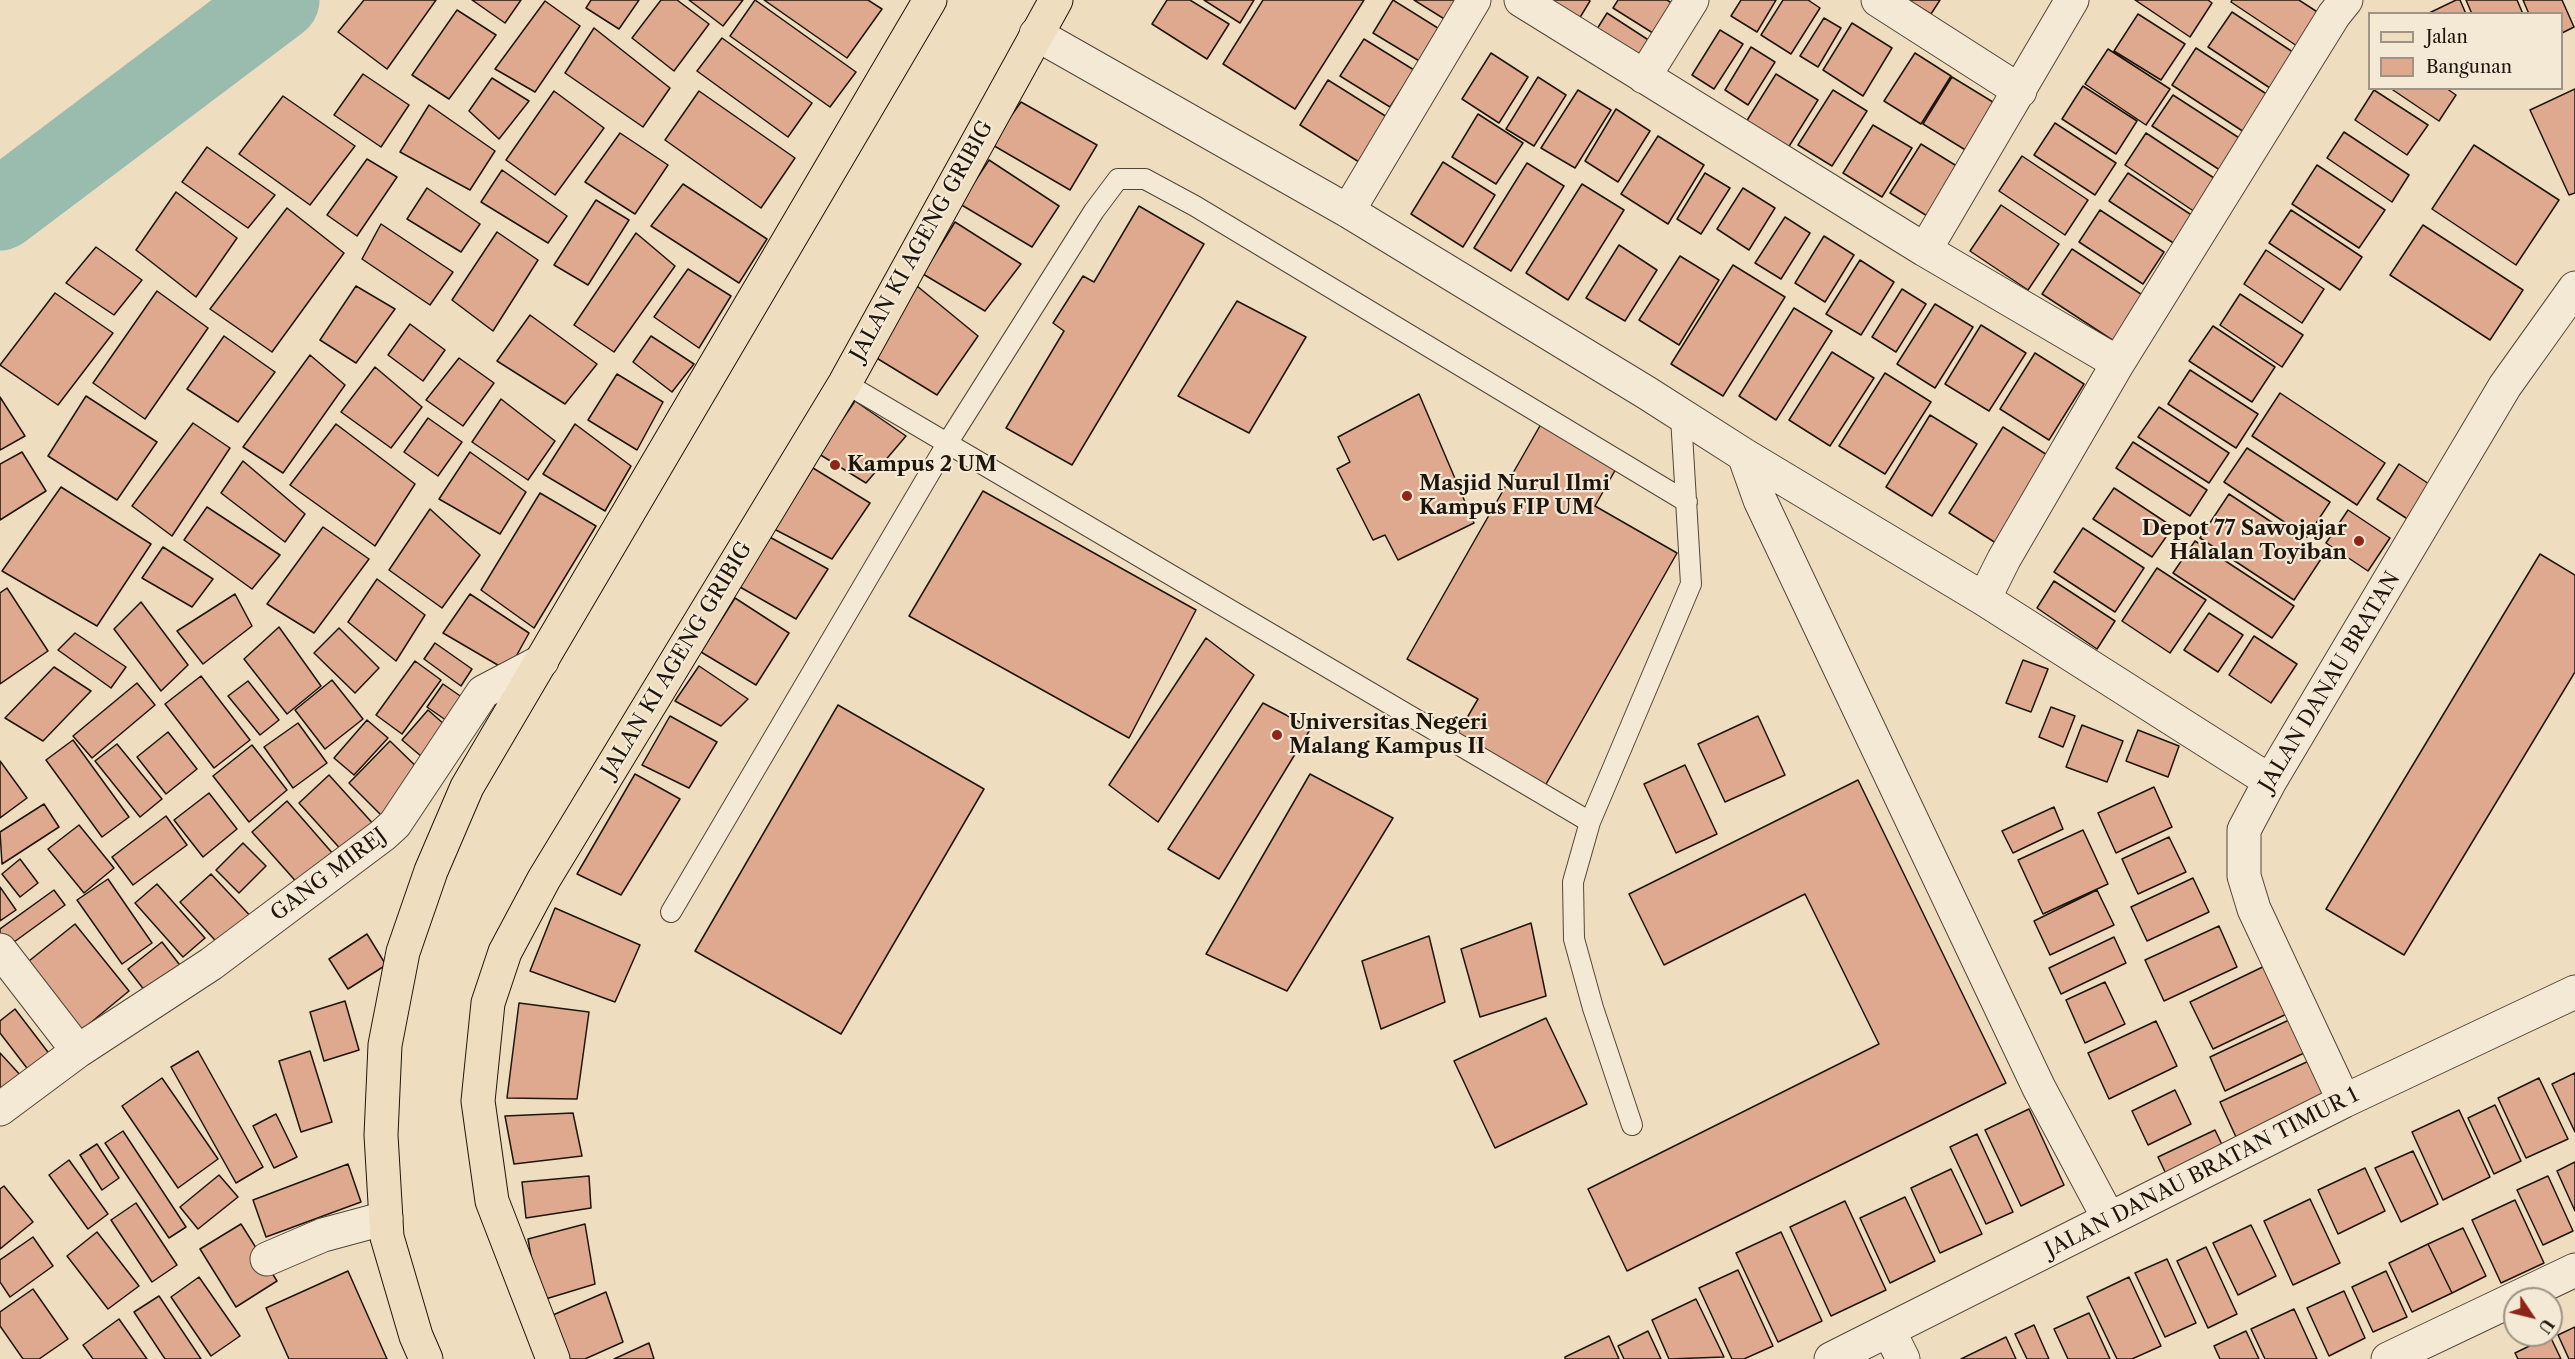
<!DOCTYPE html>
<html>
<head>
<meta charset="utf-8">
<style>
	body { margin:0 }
	#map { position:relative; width:2575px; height:1359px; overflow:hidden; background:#eeddbf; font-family:"Libre Caslon Text",serif }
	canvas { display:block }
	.legend { position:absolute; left:2368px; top:12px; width:195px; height:78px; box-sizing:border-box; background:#f4e9d5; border:2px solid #9e9485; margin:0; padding:8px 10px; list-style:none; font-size:18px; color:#1e150c }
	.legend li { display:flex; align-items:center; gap:12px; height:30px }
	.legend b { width:30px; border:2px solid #9e9485 }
	.north { position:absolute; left:2503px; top:1287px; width:60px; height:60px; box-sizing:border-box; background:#f4e9d5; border:2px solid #9e9485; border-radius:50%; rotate:125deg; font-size:16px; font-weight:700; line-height:24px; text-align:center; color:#1e150c }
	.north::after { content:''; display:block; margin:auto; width:21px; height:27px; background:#8f2418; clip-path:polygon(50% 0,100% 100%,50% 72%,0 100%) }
</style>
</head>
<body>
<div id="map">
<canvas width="2575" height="1359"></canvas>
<ul class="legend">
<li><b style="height:8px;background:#eeddbf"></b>Jalan</li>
<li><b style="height:16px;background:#dfa98f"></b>Bangunan</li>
</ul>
<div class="north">U</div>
</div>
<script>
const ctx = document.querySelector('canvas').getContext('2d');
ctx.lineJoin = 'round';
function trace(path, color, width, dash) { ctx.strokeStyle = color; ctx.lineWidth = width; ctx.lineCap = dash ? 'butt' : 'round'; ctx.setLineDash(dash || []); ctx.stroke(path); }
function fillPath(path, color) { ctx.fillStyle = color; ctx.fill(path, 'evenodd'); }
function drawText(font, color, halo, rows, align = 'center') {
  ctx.font = font + ' "Libre Caslon Text",serif'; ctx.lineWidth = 4.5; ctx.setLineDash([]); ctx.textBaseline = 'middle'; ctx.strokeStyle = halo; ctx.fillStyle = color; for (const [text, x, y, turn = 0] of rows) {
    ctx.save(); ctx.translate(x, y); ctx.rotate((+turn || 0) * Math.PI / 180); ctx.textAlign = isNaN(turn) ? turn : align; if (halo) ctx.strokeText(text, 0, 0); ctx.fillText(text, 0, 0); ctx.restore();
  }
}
const river = new Path2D(`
	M0,210l279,-210`);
const building = new Path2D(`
	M364,0h72l-49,69 -49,-37z
	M472,0h49l-16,23z
	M591,0h48l-20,29 -33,-21z
	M661,0h16l32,24 -35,47 -42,-33z
	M689,0h54l-20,26z
	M755,0l101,72 -26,35 -100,-71z
	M764,0h104l14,9 -35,49z
	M1167,0h23l39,24 -22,35 -55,-35z
	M1204,0h50l-14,23z
	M1263,0h101l-69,109 -72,-45z
	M1393,0l48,30 -20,32 -48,-29z
	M1414,0h54l-14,25z
	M1543,0h46l1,1 -17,28z
	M1618,0h49l8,5 -19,30 -43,-27z
	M1741,0h35l-19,32 -26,-16z
	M1783,0h25l12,8 -29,46 -30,-19z
	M1908,0h32l-9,14z
	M2135,0h73l4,3 -22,34z
	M2232,0h67l23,15 -22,33 -69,-46z
	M2456,0h4l6,14h-39z
	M2466,0h51l6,14h-51z
	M2523,0h39l12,27 -12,6v-19h-33z
	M545,1l35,25 -45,66 -40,-23z
	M457,10l39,25 -47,64 -37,-24z
	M2232,12l70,46 -23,36 -71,-47z
	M1607,13l43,28 -14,23 -44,-27z
	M2138,14l47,30 -24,36 -47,-29z
	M1824,18l17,10 -23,39 -18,-11z
	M1852,23l40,25 -29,48 -40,-26z
	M594,28l76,60 -27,39 -78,-54z
	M1720,30l23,14 -29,45 -22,-14z
	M722,38l90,65 -24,34 -91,-66z
	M1364,39l50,31 -24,37 -50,-31z
	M1751,47l24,15 -27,43 -23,-15z
	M2196,48l72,47 -24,37 -72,-47z
	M2108,49l62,40 -24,36 -61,-41z
	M1491,53l37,24 -29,46 -37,-24z
	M1915,53l36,23 -30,48 -37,-23z
	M363,74l46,31 -28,42 -47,-32z
	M1776,74l42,26 -30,48 -42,-26z
	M1538,77l28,18 -32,51 -28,-17z
	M1952,77l49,30 -29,47 -49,-30z
	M492,78l37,23 -30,38 -30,-28z
	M1328,80l59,37 -28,45 -59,-37z
	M2083,86l54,35 -21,33 -54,-35z
	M2390,88h56l10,7 -17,26z
	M2575,89v104l-6,2 -39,-85z
	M1578,90l33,20 -36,58 -34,-20z
	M1833,90l34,21 -35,55 -34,-21z
	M2374,90l54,35 -21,30 -52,-35z
	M554,91l50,37 -49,67 -49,-35z
	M699,91l96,67 -34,50 -96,-68z
	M2173,95l74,48 -21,31 -74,-48z
	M283,96l72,50 -45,59 -71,-51z
	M1021,102l76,43 -27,45 -79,-46z
	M429,105l66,46 -25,39 -70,-38z
	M1616,109l34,22 -32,51 -33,-21z
	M1478,114l45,29 -27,41 -44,-27z
	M2055,123l61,40 -21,32 -61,-40z
	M1873,125l39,23 -30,49 -39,-24z
	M2344,132l65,43 -17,27 -65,-44z
	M620,133l48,32 -33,49 -50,-32z
	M2146,133l74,49 -22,32 -73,-49z
	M1658,136l46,29 -36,59 -47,-30z
	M1921,144l47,29 -31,49 -47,-29z
	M2474,145l85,55 -43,65 -84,-56z
	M207,147l68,48 -27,33 -66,-46z
	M2022,156l66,44 -23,35 -66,-44z
	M367,159l30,18 -40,59 -30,-21z
	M989,160l70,46 -27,41 -72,-43z
	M1443,162l52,33 -32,52 -52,-33z
	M1527,163l37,23 -53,85 -37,-23z
	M2317,165l68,45 -26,38 -67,-44z
	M502,170l65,46 -19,27 -67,-41z
	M1705,173l25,15 -29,46 -24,-15z
	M2128,173l68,45 -18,28 -69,-45z
	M683,184l84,55 -28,44 -88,-57z
	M1582,184l42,26 -56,90 -42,-27z
	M427,188l53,36 -19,28 -54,-33z
	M1743,188l32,20 -26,42 -32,-21z
	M176,192l61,46 -41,59 -60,-47z
	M596,200l33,20 -41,65 -34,-20z
	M2001,205l58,39 -31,46 -58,-39z
	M1139,206l65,38 -132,221 -66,-37 58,-97 -11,-8 30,-47 11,6z
	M287,208l57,45 -72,99 -62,-43z
	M2100,210l64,42 -21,32 -64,-42z
	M2291,210l71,47 -22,33 -71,-47z
	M1785,217l25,16 -29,46 -26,-16z
	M955,222l66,42 -36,47 -62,-37z
	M381,224l72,48 -23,33 -68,-46z
	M2423,225l100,65 -33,50 -100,-65z
	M497,232l41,28 -45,71 -41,-31z
	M636,233l39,33 -61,86 -40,-27z
	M1824,236l30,19 -29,47 -30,-19z
	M1619,245l38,25 -32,51 -39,-23z
	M96,247l46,33 -28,35 -48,-32z
	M2072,249l78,51 -30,45 -78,-51z
	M2266,250l58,39 -22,34 -58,-39z
	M1680,256l39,24 -40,65 -40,-25z
	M1860,260l34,22 -33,53 -35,-21z
	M1733,265l52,32 -62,99 -52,-32z
	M688,269l43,27 -32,52 -45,-31z
	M356,286l39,23 -39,54 -36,-23z
	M917,286l61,50 -41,59 -67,-41z
	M1902,289l24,15 -30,48 -24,-15z
	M157,291l51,37 -63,91 -52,-36z
	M55,293l58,40 -55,72 -58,-40z
	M2240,294l63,41 -21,32 -62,-42z
	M1237,301l69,36 -57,96 -71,-37z
	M1935,304l38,23 -38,61 -38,-24z
	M1794,308l38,23 -56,89 -37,-24z
	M530,315l67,49 -32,40 -68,-43z
	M410,324l35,26 -22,31 -35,-26z
	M1981,325l45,28 -37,58 -44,-27z
	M2213,326l62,41 -23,35 -63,-41z
	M224,336l51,36 -37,50 -51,-33z
	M651,336l43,28 -22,28 -39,-30z
	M1832,352l42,26 -44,68 -41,-26z
	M2035,353l49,31 -35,56 -49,-31z
	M310,355l35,30 -62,88 -40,-26z
	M459,358l35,25 -31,43 -37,-26z
	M375,367l47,40 -31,41 -50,-36z
	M2190,370l68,44 -22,34 -68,-44z
	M1885,373l46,29 -46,72 -46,-28z
	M617,374l46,28 -26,48 -49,-30z
	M2280,393l105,70 -28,42 -105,-69z
	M1419,394l55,129 -76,37 -13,-25 -12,5 -36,-71 13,-7 -12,-25z
	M86,396l71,46 -40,58 -69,-44z
	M0,397l25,39 -25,14z
	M501,399l54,42 -27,39 -56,-38z
	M855,401l51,35 -40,47 -47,-29z
	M2159,407l70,46 -20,30 -71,-46z
	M1930,415l47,29 -45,72 -46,-29z
	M428,418l34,24 -24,34 -34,-24z
	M193,423l37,25 -58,88 -40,-30z
	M336,424l79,60 -40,62 -85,-61z
	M575,424l56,42 -26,45 -62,-37z
	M1541,424l76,43 -22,39 82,47 -132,233 -88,-51 21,-36 -71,-40z
	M2003,427l49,31 -53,87 -50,-32z
	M2133,442l74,48 -17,26 -74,-48z
	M2247,448l83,54 -23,35 -83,-55z
	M22,452l24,39 -46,29v-56z
	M470,452l56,40 -26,42 -61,-35z
	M243,461l62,53 -20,28 -64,-49z
	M2399,464l33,22 -23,34 -32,-21z
	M813,468l57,35 -38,56 -58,-30z
	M61,487l90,57 -54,82 -95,-55z
	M2114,488l59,39 -21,30 -59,-38z
	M983,491l213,119 -67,128 -220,-122z
	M540,493l56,33 -62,102 -53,-38z
	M2229,494l94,62 -29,44 -94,-62z
	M207,507l73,48 -28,34 -68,-49z
	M430,509l50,46 -38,53 -53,-38z
	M2348,510l42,28 -22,33 -42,-28z
	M323,527l46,32 -55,74 -47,-29z
	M2083,528l61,40 -29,44 -61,-40z
	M766,535l62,34 -32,50 -56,-32z
	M2195,541l99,65 -22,32 -99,-65z
	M163,547l50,32 -21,28 -50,-29z
	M2540,554l35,21v97l-171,283 -78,-46z
	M2157,568l49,32 -36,53 -48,-32z
	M377,579l48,36 -29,46 -48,-39z
	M2054,581l61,40 -18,28 -60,-41z
	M7,588l41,63 -48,33v-91z
	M235,594l17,32 -49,38 -26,-33z
	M470,594l59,39 -21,38 -65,-38z
	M735,598l54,35 -33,52 -55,-33z
	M141,602l47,63 -27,26 -47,-62z
	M2209,613l34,22 -25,37 -34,-22z
	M279,627l42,59 -34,28 -43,-55z
	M339,628l40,40 -24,25 -41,-40z
	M75,633l51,34 -15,21 -53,-38z
	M2254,636l43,28 -26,39 -42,-28z
	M1206,638l48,37 -96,147 -49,-37z
	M435,643l37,26 -11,17 -37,-27z
	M2023,660l25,9 -17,43 -25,-9z
	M415,661l26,19 -39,54 -26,-19z
	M699,666l49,33 -27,27 -46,-25z
	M54,667l37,24 -48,50 -38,-23z
	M201,676l49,64 -36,28 -49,-64z
	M332,680l31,39 -38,30 -30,-39z
	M248,681l31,39 -19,15 -32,-39z
	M137,683l18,22 -63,53 -19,-22z
	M443,684l23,16 -16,23 -23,-16z
	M1263,703l48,25 -92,151 -51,-30z
	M838,705l146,84 -143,245 -146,-83z
	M2051,707l24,9 -12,31 -24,-10z
	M428,710l25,22 -25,30 -26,-22z
	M670,716l47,26 -28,46 -47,-23z
	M1758,716l27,59 -60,27 -27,-58z
	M367,720l21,18 -34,37 -20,-17z
	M298,723l29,40 -34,25 -29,-41z
	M2082,725l41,16 -16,41 -41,-15z
	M2138,730l41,16 -11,31 -42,-16z
	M168,732l29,37 -31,25 -29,-37z
	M73,740l56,77 -27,20 -56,-77z
	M390,741l35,34 -42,42 -34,-34z
	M117,744l45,55 -22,18 -45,-56z
	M252,745l35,45 -38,32 -36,-46z
	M0,761l27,37 -27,20z
	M1685,765l32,69 -41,19 -32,-69z
	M635,774l45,25 -59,96 -44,-21z
	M1310,774l83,44 -106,173 -81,-37z
	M329,775l47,52 -31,27 -46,-51z
	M1858,780l148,303 -379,188 -39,-82 291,-145 -74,-150 -141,71 -35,-71z
	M2154,787l18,40 -56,26 -18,-40z
	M209,793l28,36 -34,28 -29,-37z
	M287,801l47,54 -34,31 -48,-54z
	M44,804l15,23 -57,37 -2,-32z
	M2054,807l9,22 -50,24 -11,-22z
	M166,816l21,29 -54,40 -21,-28z
	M79,825l35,43 -30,25 -36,-44z
	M2083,830l25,54 -65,30 -25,-54z
	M2169,837l17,35 -48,22 -16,-35z
	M243,843l23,23 -27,27 -23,-23z
	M20,859l18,24 -18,14 -18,-23z
	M211,874l45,48 -31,29 -45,-49z
	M2193,878l16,34 -62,29 -16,-34z
	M108,879l44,64 -30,21 -45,-64z
	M157,884l48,54 -22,19 -48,-54z
	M0,887l16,23 -16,11z
	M54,890l11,15 -62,45 -3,-4v-17z
	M2097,890l17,35 -64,30 -16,-34z
	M555,908l85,37 -25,57 -85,-31z
	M1531,923l15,73 -66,21 -19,-68z
	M75,924l54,67 -51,42 -54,-68z
	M2219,926l18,41 -73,34 -19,-41z
	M367,934l19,31 -38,24 -19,-30z
	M1429,936l16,66 -64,27 -19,-68z
	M2114,937l12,26 -65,31 -12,-26z
	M162,942l24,31 -34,27 -24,-31z
	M2273,962l22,48 -82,39 -23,-47z
	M2105,982l20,42 -40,19 -19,-43z
	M345,1001l14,49 -35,11 -14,-49z
	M519,1003l70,9 -12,87 -70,-1z
	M15,1009l39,51 -21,16 -33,-43v-12z
	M1546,1018l41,86 -92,44 -41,-87z
	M2289,1020l15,33 -79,38 -15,-34z
	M2156,1021l21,45 -68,33 -21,-46z
	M198,1051l65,116 -27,16 -65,-116z
	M310,1051l22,71 -31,10 -22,-71z
	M0,1053l23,25 -23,21z
	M2311,1060l15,34 -90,43 -16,-35z
	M2575,1073v59l-23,-48z
	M162,1078l56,81 -40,29 -56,-82z
	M2539,1078l29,61 -42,19 -28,-60z
	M2175,1090l16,34 -43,21 -16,-34z
	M2495,1105l26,56 -27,13 -26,-56z
	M2029,1109l35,76 -43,21 -36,-76z
	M2459,1110l31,67 -47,23 -31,-68z
	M573,1113l9,43 -68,8 -9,-48z
	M276,1114l21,43 -23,11 -21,-42z
	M2215,1130l10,21 -57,27 -10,-21z
	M123,1131l63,96 -17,11 -64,-95z
	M1977,1134l36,78 -27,12 -36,-77z
	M97,1144l22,34 -17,12 -22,-35z
	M2413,1151l25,53 -37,18 -26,-54z
	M69,1160l39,54 -20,15 -39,-54z
	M2575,1162v49l-18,-40z
	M348,1164l13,38 -95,35 -13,-37z
	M2365,1168l20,43 -47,23 -20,-44z
	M1951,1169l31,65 -42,19 -29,-65z
	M219,1175l19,22 -40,32 -18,-22z
	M589,1176l2,32 -65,10 -4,-36z
	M2548,1176l25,55 -30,14 -26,-55z
	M4,1186l29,36 -33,27v-60z
	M1905,1197l30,64 -45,22 -30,-65z
	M2310,1199l30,64 -47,22 -29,-64z
	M2515,1200l29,63 -43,20 -29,-63z
	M1845,1201l41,89 -55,26 -41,-89z
	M136,1203l41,62 -25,17 -41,-62z
	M241,1224l36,57 -41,26 -36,-58z
	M585,1224l10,60 -56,17 -11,-62z
	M2251,1225l25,51 -38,19 -25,-52z
	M2463,1228l23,48 -34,17 -24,-49z
	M97,1232l42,54 -31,23 -41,-53z
	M1781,1232l41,89 -44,21 -42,-89z
	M33,1237l20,29 -43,31 -10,-15v-22z
	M2428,1244l24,49 -40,19 -23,-49z
	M2206,1247l31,67 -29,14 -31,-67z
	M2167,1259l29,64 -31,14 -30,-64z
	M1738,1270l35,76 -29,13h-12l-33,-71z
	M348,1271l39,88h-98l-23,-51z
	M2386,1271l21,46 -34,15 -21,-45z
	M199,1277l41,59 -29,20 -40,-59z
	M2129,1277l32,69 -29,13h-15l-30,-62z
	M33,1289l35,50 -29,20h-16l-23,-33v-14z
	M2344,1291l21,47 -36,18 -22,-48z
	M606,1292l17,50 -38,17h-17l-15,-44z
	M159,1296l42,63h-36l-31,-47z
	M1696,1299l28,58 -55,2 -17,-39z
	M2294,1309l23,50h-52l-14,-30z
	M2089,1313l21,46h-42l-14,-30z
	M119,1319l28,40h-54l-10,-14z
	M2034,1325l15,34h-22l-12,-25z
	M2575,1327v32h-6l-11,-24z
	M1648,1331l13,28h-37l-6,-13z
	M2246,1331l13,28h-39l-6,-13z
	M1609,1336l10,23h-54v-2z
	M2550,1336l11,23h-43l-3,-6z
	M2006,1337l10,22h-55z
	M649,1343l5,16h-40z`);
const service = new Path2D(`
	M845,383l745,439
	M671,912l277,-470 146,-231 24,-32h27l50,27 492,296
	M1632,1125l-39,-117 -19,-69 -1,-57 17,-60 101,-238 -10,-167`);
const minor = new Path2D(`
	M1521,0l404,250 193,113
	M1878,0l142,91
	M1036,34l312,177 299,182 97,62 240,144 286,182
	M1644,77l48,-77
	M1348,211l126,-211
	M1925,250l147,-250
	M1744,455l16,45 279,588 70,131
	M1984,599l20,-40 114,-196 216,-348 12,-15
	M0,950l78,101
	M2344,1101l-90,-192 -10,-33v-46l26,-49 235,-395 70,-98
	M0,1109l78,-58 133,-87 172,-129 12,-11 88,-132 59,-31
	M267,1259l56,-24 63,-17
	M1889,1331l14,28
	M1831,1359l513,-258 231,-109
	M2388,1359l187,-89`);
const primary = new Path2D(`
	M426,1359l-10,-23 -29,-99 -6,-102 4,-90 18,-93 28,-81 36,-84 463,-787
	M553,1359l-61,-158 -14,-100 10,-98 17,-51 39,-73 301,-496 211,-383`);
const markers = [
	[835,465,6,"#8f2418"],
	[1407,496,6,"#8f2418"],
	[2359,541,6,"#8f2418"],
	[1277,735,6,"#8f2418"]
];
const streetNames = [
	["JALAN KI AGENG GRIBIG",922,241,-61],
	["JALAN KI AGENG GRIBIG",677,660,-59],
	["JALAN DANAU BRATAN",2330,682,-59],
	["GANG MIREJ",329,875,-37],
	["JALAN DANAU BRATAN TIMUR 1",2202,1173,-27]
];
const poiNames = [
	["Kampus 2 UM",847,465],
	["Masjid Nurul Ilmi",1419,484],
	["Kampus FIP UM",1419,508],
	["Depot 77 Sawojajar",2347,529,"right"],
	["Halalan Toyiban",2347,553,"right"],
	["Universitas Negeri",1289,723],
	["Malang Kampus II",1289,747]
];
trace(river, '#99bcaf', 81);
fillPath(building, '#dfa98f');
trace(building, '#1e150c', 1.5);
trace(service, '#524739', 22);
trace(minor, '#524739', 35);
trace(primary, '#1e150c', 35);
trace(service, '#f4e9d5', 20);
trace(minor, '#f4e9d5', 33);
trace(primary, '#eeddbf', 33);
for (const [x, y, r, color] of markers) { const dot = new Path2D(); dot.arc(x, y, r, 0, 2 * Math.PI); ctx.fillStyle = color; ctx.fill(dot); trace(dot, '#f4e9d5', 2); }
drawText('21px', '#1e150c', '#f4e9d5', streetNames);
drawText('bold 21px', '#1e150c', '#f4e9d5', poiNames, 'left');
</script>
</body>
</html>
